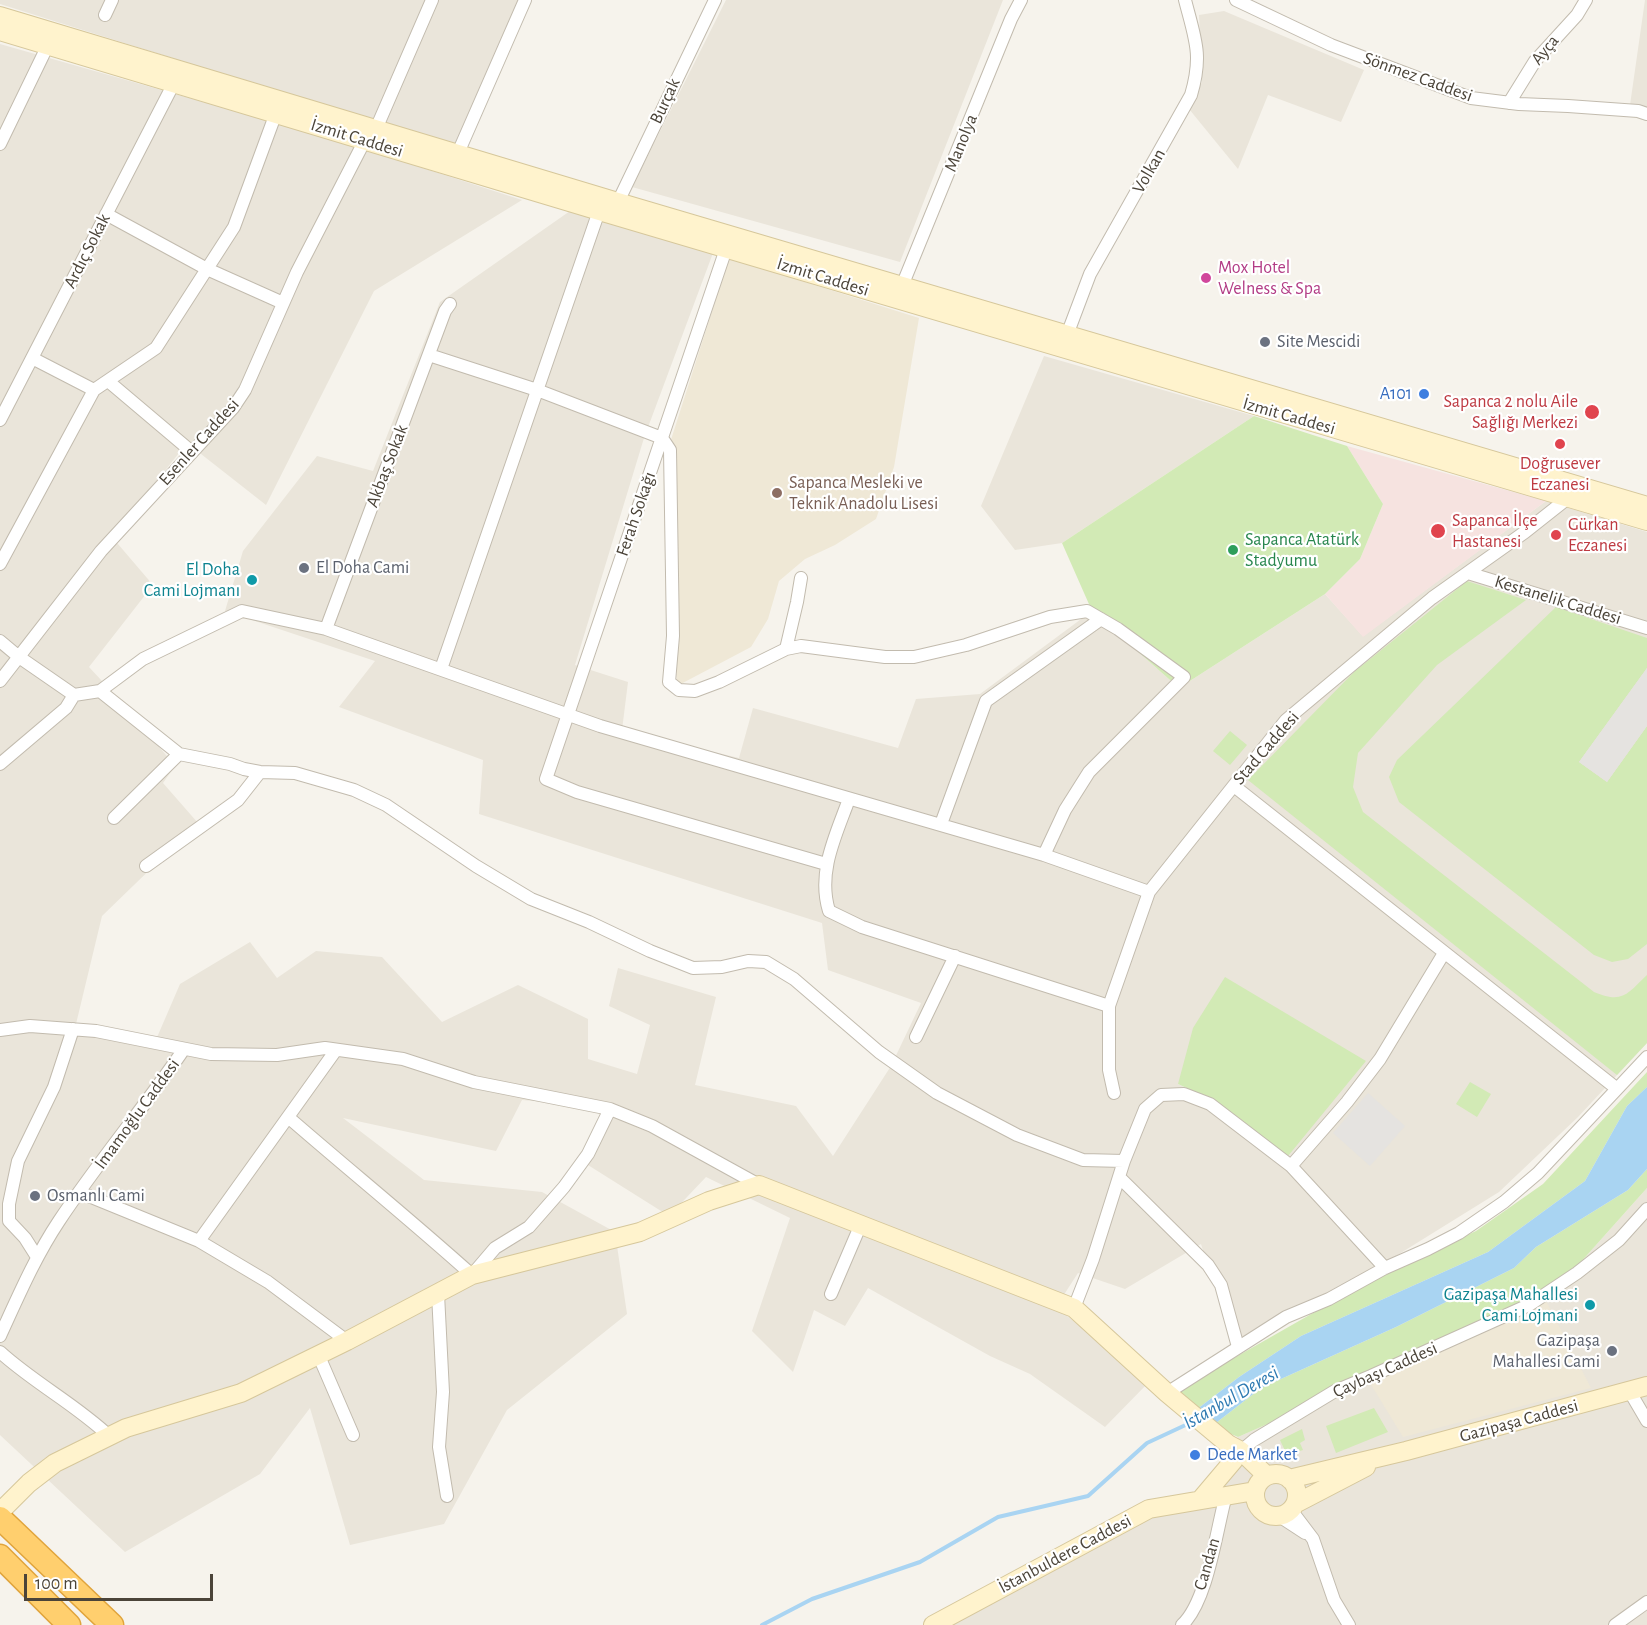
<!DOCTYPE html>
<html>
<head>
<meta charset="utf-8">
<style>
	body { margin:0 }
	#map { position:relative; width:1647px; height:1625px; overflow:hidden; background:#f6f3ec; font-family:"Alegreya Sans",sans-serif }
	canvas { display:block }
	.scale { position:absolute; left:24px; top:1574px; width:189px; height:27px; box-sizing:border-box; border:3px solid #4b4439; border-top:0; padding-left:8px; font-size:18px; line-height:21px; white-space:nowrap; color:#4b4439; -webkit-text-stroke:4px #fff; paint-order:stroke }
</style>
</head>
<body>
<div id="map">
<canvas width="1647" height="1625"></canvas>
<div class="scale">100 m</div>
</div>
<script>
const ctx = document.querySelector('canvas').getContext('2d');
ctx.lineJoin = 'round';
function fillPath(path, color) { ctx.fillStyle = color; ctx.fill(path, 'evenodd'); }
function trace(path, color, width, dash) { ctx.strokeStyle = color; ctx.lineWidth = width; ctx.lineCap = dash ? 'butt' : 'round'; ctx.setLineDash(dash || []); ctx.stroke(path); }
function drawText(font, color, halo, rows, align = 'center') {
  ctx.font = font + ' "Alegreya Sans",sans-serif'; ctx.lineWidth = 4.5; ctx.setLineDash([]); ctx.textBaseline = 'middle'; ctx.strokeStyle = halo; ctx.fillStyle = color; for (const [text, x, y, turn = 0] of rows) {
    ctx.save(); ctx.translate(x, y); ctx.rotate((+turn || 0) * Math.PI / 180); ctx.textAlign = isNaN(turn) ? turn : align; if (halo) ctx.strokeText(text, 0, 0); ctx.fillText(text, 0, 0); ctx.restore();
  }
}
const residential = new Path2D(`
	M0,0h526l-61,150 -465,-146z
	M726,0h277l-103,262 -268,-75z
	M1645,0h2v110l-17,-5z
	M1224,11l140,59 -23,52 -73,-27 -30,74 -49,-60 13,-27 -3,-67z
	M0,44l333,95 189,61 -148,91 -108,214 -79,-62 -75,94 41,48 -64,82 39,42 47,57 -12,17 35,40 -96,93 -26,108 79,18 25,-58 70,-42 27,36 39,-27 66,6 60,65 76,-37 70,34v40l49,15 13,-49 -41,-19 9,-38 98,29 -21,88 101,21 37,50 58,-90 30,-63 -93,-33 -6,-47 -343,-109 4,-54 -144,-53 36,-46 -150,-50 18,-60 74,-95 56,15 67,-169 130,-91 143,42 -69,185 -69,227 53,17 -6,48 117,28 14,-50 145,40 18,-49 64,-5 112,-83 87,77 146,-94 38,42 183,-135 101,31v511l-69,74 -79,75 -108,67 -158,86 -32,-101 -76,45 -47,-16 -22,34 93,75 -44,45 -75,-53 -40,-18 -122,-68 -23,38 -31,-16 -21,62 -41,-41 38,-113 -84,-41 -37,39 -89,-56 25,-53 -83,-7 -26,51 -153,-33 81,62 118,12 73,40 12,82 -120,96 -63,114 -94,21 -40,-137 -50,66 -135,78 -125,-117zM1366,1061l-158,37 -30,-14z
	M1044,356l210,60 -192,127 -47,7 -34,-44z
	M1647,1188v437h-721l276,-134 36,-54 308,-136z`);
const education = new Path2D(`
	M729,258l190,60 -25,149 -18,52 -41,26 -30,14 -26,22 -11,38 -17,28 -74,39 -8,-240z
	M1546,1301l45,87 -188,49 -33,-54z`);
const medical = new Path2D(`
	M1347,446l199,55 -183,136 -38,-43 35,-35 23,-55z`);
const green = new Path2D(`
	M1254,416l93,30 36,58 -23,55 -35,35 -146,94 -87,-77 -30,-68z
	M1467,581l59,19 -89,65 -79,88 -5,34 10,25 231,180c29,12 33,2 53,-17v68l-30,32 -369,-295 106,-108z
	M1556,607l91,31v30l-68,94 28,20 40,-56v218l-19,15 -16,3 -18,-7 -195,-153 -10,-25 8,-17z
	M1230,731l17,14 -17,20 -17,-14z
	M1225,977l141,84 -78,95 -80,-58 -30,-14 15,-56z
	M1647,1072v15l-20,19 -42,75 -97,71 -187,84 -62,41 -43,33 -20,-19 195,-111 105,-49 67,-47z
	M1470,1082l21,12 -14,23 -21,-13z
	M1647,1169v19l-101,113 -308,136 -26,-11 49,-38 135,-61 118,-59 22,-21 92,-57z
	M1374,1408l14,24 -52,21 -10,-27z
	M1302,1429l3,11 -5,3 3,7 -16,5 -7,-15z`);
const parking = new Path2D(`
	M1647,668v58l-40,56 -28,-20z
	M1368,1093l37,33 -35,40 -37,-33z`);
const water = new Path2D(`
	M1647,1087v82l-19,21 -92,57 -22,21 -118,59 -135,61 -49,38 -16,-16 43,-33 62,-41 187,-84 97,-71 42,-75z`);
const stream = new Path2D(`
	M762,1625l50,-26 108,-37 78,-45 90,-21 59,-53 45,-21`);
const street = new Path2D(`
	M1236,0l95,45 140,53 48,6 49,2 70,5 9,3
	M105,15l7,-15
	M1509,103l26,-42 42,-46 9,-15
	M376,129l56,-129
	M0,144l48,-99
	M458,153l67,-153
	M618,202l97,-202
	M106,214l101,55 76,34
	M726,249l-180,530 31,13 249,72
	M902,286l109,-267 10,-19
	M1067,335l23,-61 101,-179c12,-40 4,-56 -6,-95
	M429,355l108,35 125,48 8,12 3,186 -4,46 10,8 16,1 24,-9 67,-33 15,-3 84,11h29l52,-12 84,-28 37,-6 31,18 66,48 -95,95 -24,38 -21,45
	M32,358l62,32
	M108,381l84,71
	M0,420l174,-337
	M0,564l94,-174 62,-42 78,-121 42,-114
	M1468,573l179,55
	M326,629l119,-318 5,-7
	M0,641l19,16 55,38 26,-4 43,-32 99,-48 84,18 274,97 444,129 105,37
	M786,649l11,-47 4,-24
	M441,669l158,-458
	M0,681l101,-130 132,-143 12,-18 52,-118 68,-132
	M100,691l79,63 51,10 14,5 16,3 35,1 59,17 32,15 90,61 55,33 58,23 61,29 43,17 29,-1 26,-6 18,1 28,17 85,73 58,41 80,42 66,25 41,1
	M0,764l66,-56 8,-13
	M1234,786l382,302
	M849,799c-13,36 -32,73 -20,112l33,16 247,79
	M114,818l65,-64
	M941,824l45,-123 115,-82
	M146,866l92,-66 22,-28
	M0,1030l30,-4 66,5 115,23 66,1 48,-7 78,11 71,23 136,27 42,17 107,59
	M916,1037l39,-81
	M1114,1093l-5,-23v-64l40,-114 137,-172 146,-122 93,-66 43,-34
	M288,1117c61,53 124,104 184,158l23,-27 34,-21 35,-40 24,-33 22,-45
	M1291,1166l56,-64 33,-43 64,-106
	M1119,1177l89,88 13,20 17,62
	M79,1192l120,49 69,41 79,59
	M199,1241l137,-191
	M37,1257l-12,-19 -16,-17v-17l9,-43 36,-74 19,-58
	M438,1294l5,98 -4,55 8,49
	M831,1294l30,-70
	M1074,1308l19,-49 31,-98 21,-52 16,-14 23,-1 26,10 81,62 94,102
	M0,1336c18,-39 35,-79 59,-115 39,-59 85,-113 125,-172
	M0,1352c34,31 75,52 109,84
	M318,1354l35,81
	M1630,1392l17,29
	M1167,1393l119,-76 43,-18 56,-31 43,-19 31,-16 45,-31 34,-29 109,-116
	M1241,1451l13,-11 81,-49 36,-15 158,-71 48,-32 42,-33 28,-31
	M1291,1510l22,29 21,61 15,25
	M1279,1516l26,17
	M1182,1625c25,-23 34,-92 43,-126
	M1615,1625l32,-23`);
const secondary = new Path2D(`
	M0,16l618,186 1029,304
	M0,31l599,180 1048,310
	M1255 1495a21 21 0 1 1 42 0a21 21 0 1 1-42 0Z
	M1289,1479l117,-28 241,-65
	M1201,1499l33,-39
	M1295,1504l71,-37
	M0,1512l29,-29 26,-20 71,-35 115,-35 106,-52 125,-66 168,-43 69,-31 50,-16 315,123 93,85 61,51 13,7 26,25
	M933,1625l216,-116 106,-18`);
const highway = new Path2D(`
	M0,1518l112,107
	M0,1556l69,69`);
const markers = [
	[1206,278,6,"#d1479c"],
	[1265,342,6,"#6b7280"],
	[1424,394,6,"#3f7fe0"],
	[1592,412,8,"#e0444e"],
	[1560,444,6,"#e0444e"],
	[777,493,6,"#8d6e63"],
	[1438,531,8,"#e0444e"],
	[1556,535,6,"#e0444e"],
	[1233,550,6,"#2e9e5b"],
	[304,568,6,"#6b7280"],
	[252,580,6,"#0f9aa8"],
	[35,1196,6,"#6b7280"],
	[1590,1305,6,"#0f9aa8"],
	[1612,1351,6,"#6b7280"],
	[1195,1455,6,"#3f7fe0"]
];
const streetNames = [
	["Ayça",1545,50,-51],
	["Sönmez Caddesi",1418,77,20],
	["Burçak",665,101,-65],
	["İzmit Caddesi",357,138,17],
	["Manolya",961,143,-68],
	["Volkan",1149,171,-60],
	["Ardıç Sokak",87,251,-63],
	["İzmit Caddesi",823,277,17],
	["İzmit Caddesi",1289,416,16],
	["Esenler Caddesi",199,442,-48],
	["Akbaş Sokak",387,466,-69],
	["Ferah Sokağı",636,514,-71],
	["Kestanelik Caddesi",1558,600,17],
	["Stad Caddesi",1266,748,-49],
	["İmamoğlu Caddesi",137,1114,-54],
	["Çaybaşı Caddesi",1385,1370,-24],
	["Gazipaşa Caddesi",1519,1421,-15],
	["İstanbuldere Caddesi",1065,1554,-28],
	["Candan",1207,1564,-74]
];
const hotelNames = [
	["Mox Hotel",1218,268],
	["Welness & Spa",1218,289]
];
const worshipNames = [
	["Site Mescidi",1277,342],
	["El Doha Cami",316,568],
	["Osmanlı Cami",47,1196],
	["Gazipaşa",1600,1341,"right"],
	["Mahallesi Cami",1600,1362,"right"]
];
const shopNames = [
	["A101",1412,394],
	["Dede Market",1207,1455,"left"]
];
const healthNames = [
	["Sapanca 2 nolu Aile",1578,402,"right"],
	["Sağlığı Merkezi",1578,423,"right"],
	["Doğrusever",1560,464,"center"],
	["Eczanesi",1560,485,"center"],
	["Sapanca İlçe",1452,521],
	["Hastanesi",1452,542],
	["Gürkan",1568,525],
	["Eczanesi",1568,546]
];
const educationNames = [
	["Sapanca Mesleki ve",789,483],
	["Teknik Anadolu Lisesi",789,504]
];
const leisureNames = [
	["Sapanca Atatürk",1245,540],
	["Stadyumu",1245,561]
];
const cultureNames = [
	["El Doha",240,570],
	["Cami Lojmanı",240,591],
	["Gazipaşa Mahallesi",1578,1295],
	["Cami Lojmani",1578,1316]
];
const waterNames = [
	["İstanbul Deresi",1231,1398,-30]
];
fillPath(residential, '#eae5da');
fillPath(education, '#efe8d6');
fillPath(medical, '#f6e3e0');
fillPath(green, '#d2eab5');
fillPath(parking, '#e5e3e0');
fillPath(water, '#a9d4f2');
trace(stream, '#a9d4f2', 4);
trace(street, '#c2bbae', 14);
trace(secondary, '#d6c79b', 20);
trace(highway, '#e0a43c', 25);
trace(street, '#fff', 12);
trace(secondary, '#fff3cd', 18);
trace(highway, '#ffcf6e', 22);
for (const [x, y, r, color] of markers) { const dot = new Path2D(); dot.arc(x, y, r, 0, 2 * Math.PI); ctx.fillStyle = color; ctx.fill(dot); trace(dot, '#fff', 2); }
drawText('18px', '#4b4439', '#fff', streetNames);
drawText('18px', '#b23c85', '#fff', hotelNames, 'left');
drawText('18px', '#5b616d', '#fff', worshipNames, 'left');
drawText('18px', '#366cbe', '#fff', shopNames, 'right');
drawText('18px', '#be3a42', '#fff', healthNames, 'left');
drawText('18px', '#785e54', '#fff', educationNames, 'left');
drawText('18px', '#27864d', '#fff', leisureNames, 'left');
drawText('18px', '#0d838f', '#fff', cultureNames, 'right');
drawText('italic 20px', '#2e7ab2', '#fff', waterNames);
</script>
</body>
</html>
